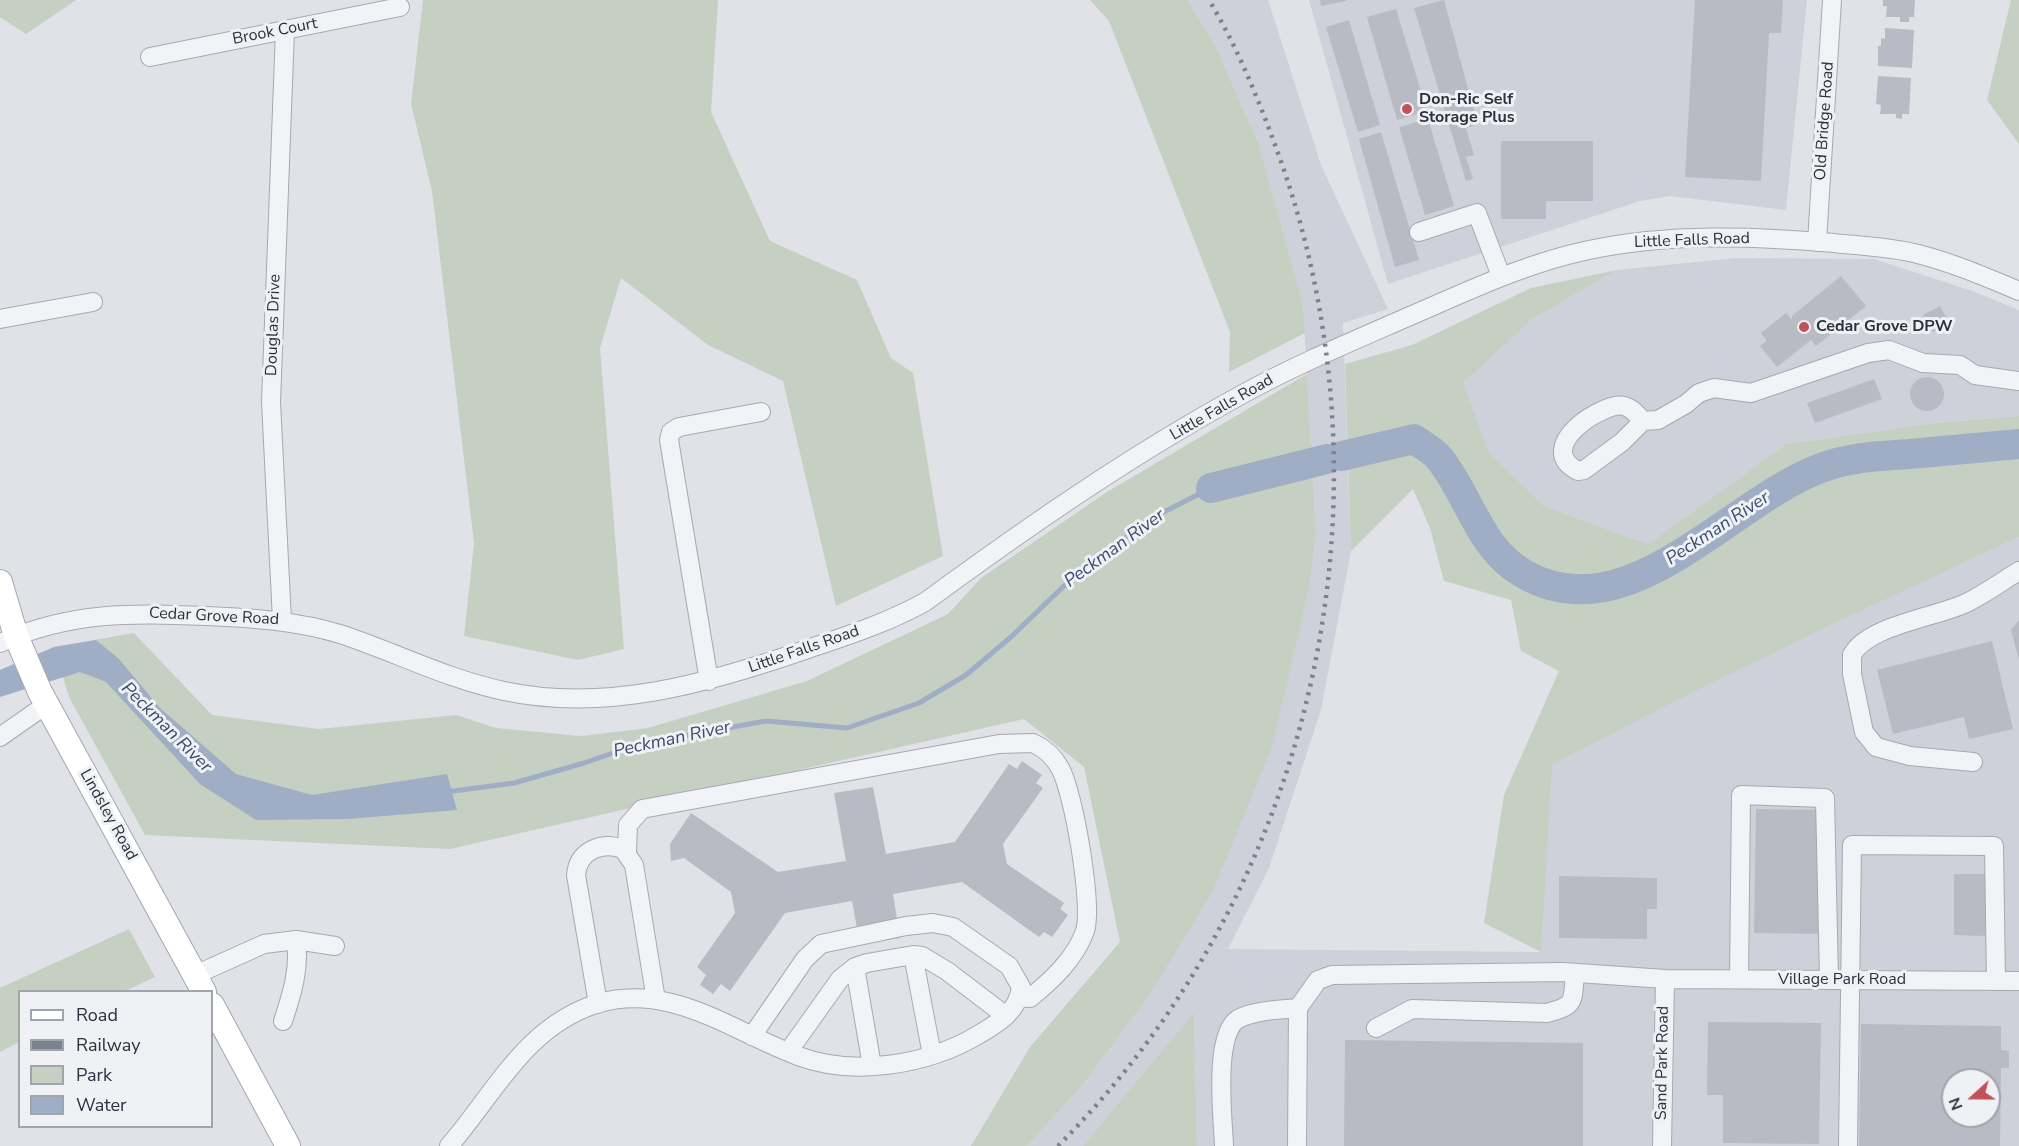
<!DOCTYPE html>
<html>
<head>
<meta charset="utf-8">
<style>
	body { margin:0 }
	#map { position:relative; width:2019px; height:1146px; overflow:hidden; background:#e0e2e7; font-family:"Nunito Sans",sans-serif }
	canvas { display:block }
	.legend { position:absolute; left:18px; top:990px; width:195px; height:138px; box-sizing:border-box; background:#eff1f5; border:2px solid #a0a4ab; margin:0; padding:8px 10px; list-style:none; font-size:18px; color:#2a303d }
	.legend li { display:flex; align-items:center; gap:12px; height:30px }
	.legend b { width:30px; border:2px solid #a0a4ab }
	.north { position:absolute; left:1941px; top:1068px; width:60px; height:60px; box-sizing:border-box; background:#eff1f5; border:2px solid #a0a4ab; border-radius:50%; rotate:249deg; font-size:16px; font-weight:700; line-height:24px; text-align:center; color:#2a303d }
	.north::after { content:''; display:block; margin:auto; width:21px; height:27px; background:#c05259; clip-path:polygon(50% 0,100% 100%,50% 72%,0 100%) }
</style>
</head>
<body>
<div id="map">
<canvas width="2019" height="1146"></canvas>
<ul class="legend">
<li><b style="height:8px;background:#fff"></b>Road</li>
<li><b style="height:8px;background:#7b818f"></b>Railway</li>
<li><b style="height:16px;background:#c5d0c2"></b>Park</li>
<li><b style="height:16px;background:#9faec4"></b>Water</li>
</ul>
<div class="north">N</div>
</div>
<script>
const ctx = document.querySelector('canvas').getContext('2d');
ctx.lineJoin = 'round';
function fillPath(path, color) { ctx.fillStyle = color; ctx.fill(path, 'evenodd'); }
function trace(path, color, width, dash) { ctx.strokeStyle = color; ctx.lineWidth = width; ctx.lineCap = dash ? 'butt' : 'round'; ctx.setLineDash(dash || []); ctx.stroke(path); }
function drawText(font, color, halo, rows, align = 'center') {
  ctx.font = font + ' "Nunito Sans",sans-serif'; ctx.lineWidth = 6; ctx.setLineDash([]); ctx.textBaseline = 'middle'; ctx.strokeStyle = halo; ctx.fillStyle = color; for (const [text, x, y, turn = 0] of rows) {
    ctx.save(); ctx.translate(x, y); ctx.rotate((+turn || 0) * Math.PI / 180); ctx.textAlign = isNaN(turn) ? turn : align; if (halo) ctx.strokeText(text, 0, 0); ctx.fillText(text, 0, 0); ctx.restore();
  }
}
const built = new Path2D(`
	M1188,0h80l53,165 67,144 -45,14 8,228 -30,159 -52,158 -41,81 312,3 11,-187 114,-60 160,-79 194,-89v609h-822l-3,-134 -111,134h-56l55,-60 62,-83 166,-419 6,-50 -13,-230 -45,-162 -42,-95zM1953,1080h36v36h-36z
	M1309,0h498l-21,210 -116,-14 -30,5 -252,83z
	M1736,258l138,1 98,32 47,19v106l-85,7 -148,21 -138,100 -104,-38 -56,-55 -26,-68 69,-63 86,-50z`);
const green = new Path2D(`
	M0,0h76l-50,34 -26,-17z
	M423,0h295l-7,112 59,129 87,39 34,78 22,15 30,183 -107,50 -53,-225 -75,-36 -87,-67 -21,70 24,301 -46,11 -114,-24 10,-93 -42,-352 -21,-87z
	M1090,0h98l28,47 42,95 45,162 2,29 -76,39 1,-40 -121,-311z
	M2011,0h8v144l-32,-44z
	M1617,270l-86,50 -68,63 25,68 56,55 104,38 138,-100 148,-21 85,-7v121c-158,73 -314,146 -467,228l-11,187 -57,-29 20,-128 55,-124 -38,-20 -10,-51 -67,-19 -14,-53 -17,-39 -62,62 -6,-187 67,-19 119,-57z
	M1307,374l9,160 -6,50 -38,163 -60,146 -68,110 -62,83 -55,60h-56l59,-99 90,-105 -36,-175 -60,-48 -574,130 -305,-14 -76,-138 -15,-50 80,-14 78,82 107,14 137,-14 40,13 85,8 67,-8 159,-47 141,-67 33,-36 126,-86z
	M129,929l26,48 -30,14 -105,1 -1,50 -19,10v-64z
	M1194,1012l3,134h-114z`);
const water = new Path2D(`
	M96,640l23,19 41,49 76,66 76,21 135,-21 10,36 -109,9 -92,1 -56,-36 -94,-102 -26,-10 -80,25v-27l54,-23z`);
const stream = new Path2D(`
	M446,792l68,-9 70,-20 55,-19 127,-23 81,7 72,-25 47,-28 46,-39 55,-53 81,-63 63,-32`);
const river = new Path2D(`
	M1342,456l72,-17c8,6 19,11 25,19 31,38 40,91 85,116 104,60 205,-72 297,-106 29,-11 58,-12 89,-14 36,-3 73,-7 109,-10
	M1211,488l116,-29`);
const building = new Path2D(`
	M1320,0h26v1l-25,5z
	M1444,0l32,118 -4,2 2,6 -8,2 8,27 -8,2 7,22 -7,2 -52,-173z
	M1695,0h88l-2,33h-12l-8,148 -76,-4z
	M1883,0h32l-1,17h-5v5h-9v-5h-14l1,-11h-4z
	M1396,9l31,102 -30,9 -30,-103z
	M1349,20l31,105 -22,7 -32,-105z
	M1885,28l29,2 -2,38 -34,-2v-20h3v-8l4,1z
	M1878,76l33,2 -2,36h-7v5l-6,-1v-4h-16l1,-9 -5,-1z
	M1428,119l26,87 -29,9 -26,-88z
	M1381,132l38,128 -24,7 -36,-128z
	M1501,141h92v60h-47v18h-45z
	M1841,276l25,30 -50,40 -5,-6 -34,27 -17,-21 7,-5 -6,-8 25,-20 6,7v-4z
	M1940,306l9,17 -16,9 -10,-17z
	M1910 394a17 17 0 1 1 34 0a17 17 0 1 1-34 0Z
	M1874,379l8,20 -67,24 -8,-20z
	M2019,620v40l-8,-30z
	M1992,641l21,88 -44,10 -5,-22 -71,17 -16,-64z
	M1022,761l20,14 -6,8 7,5 -40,56 4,20 57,39 -4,6 8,6 -16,22 -8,-5 -5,5 -77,-55 -69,12 7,44 -40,6 -8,-43 -67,12 -55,78 -9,-7 -8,10 -13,-9 6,-10 -9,-8 38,-54 -4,-21 -47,-34 -13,3 -1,-17 21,-31 87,59 68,-11 -12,-68 39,-6 13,67 69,-12 54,-78 8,5z
	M1756,809l69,1 -1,124 -70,-1z
	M1954,874h32l-1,62 -31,-1z
	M1559,876l98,2v31h-10v30l-88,-1z
	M1708,1022l113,1 -2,121 -96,-1v-48h-16z
	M1861,1024l140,2v24l8,1v17h-8l-1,78h-141zM1953,1080h36v36h-36z
	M1345,1040l238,3v103h-239z`);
const minor = new Path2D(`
	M150,57l250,-50
	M1419,232l58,-19 24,63
	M1817,242l15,-242
	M0,319l93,-17
	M1643,421c-5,-6 -11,-13 -19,-15 -20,-5 -92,41 -46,65l6,-1 38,-28 21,-21 15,-1 28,-16 13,-11 15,-5 37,5 117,-40 21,-3 34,13 37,2 15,10 44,6
	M282,620l-11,-218 14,-372
	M0,643c71,-32 132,-30 207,-27 46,2 90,5 133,18 55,18 107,45 164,57 102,22 205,-8 301,-41 41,-14 82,-27 120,-48 101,-74 206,-147 316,-207 54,-30 112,-54 169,-79 58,-25 116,-53 179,-66 80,-17 164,-14 245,-7 28,3 57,4 84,11 35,9 68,23 101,37
	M709,681l-40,-241 2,-8 8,-5 82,-15
	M0,737l47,-33
	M1973,762l-63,-6 -34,-9 -12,-15 -12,-58v-19c15,-29 83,-38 112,-51 19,-9 37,-22 55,-33
	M627,852l1,-27 14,-16 357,-65 34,-1c11,5 21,14 27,25 14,25 33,138 25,163 -10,28 -33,49 -55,67l-10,-1
	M913,955l19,100
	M855,967l17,99
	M195,975l69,-31 32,-4 39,6
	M1739,979l2,-184 84,3 4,182
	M598,1004l-22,-129c2,-24 25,-34 47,-26l11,16 22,135
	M283,1021c9,-27 17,-52 13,-81
	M1376,1028l36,-19 135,4c30,-8 25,-11 28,-40
	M788,1052l52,-73 15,-12 12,-4 46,-8 9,1 25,15 59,45
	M449,1146c46,-53 76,-119 147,-142 74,-23 137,28 202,52 56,21 129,9 180,-21 20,-12 40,-23 43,-48l-12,-21 -56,-39 -20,-4 -27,3 -85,18 -16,15 -53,77
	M1224,1146c-1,-27 -11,-111 14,-127 17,-9 41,-9 60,-11
	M1297,1146l1,-138 20,-28 14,-5 231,-3 102,7 354,2
	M1662,1146l3,-167
	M1848,1146l4,-301 142,1 2,135`);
const major = new Path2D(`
	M0,582l16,54 24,56 164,300
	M212,1005l76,141`);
const rail = new Path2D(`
	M1058,1146c258,-259 344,-649 220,-993 -19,-52 -40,-105 -69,-153`);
const markers = [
	[1407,109,6,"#c05259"],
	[1804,327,6,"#c05259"]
];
const streetNames = [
	["Brook Court",275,32,-11],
	["Old Bridge Road",1825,121,-86],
	["Little Falls Road",1692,241,-2],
	["Douglas Drive",274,325,-88],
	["Little Falls Road",1222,408,-30],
	["Cedar Grove Road",214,617,3],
	["Little Falls Road",804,650,-19],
	["Lindsley Road",108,815,61],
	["Village Park Road",1842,980],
	["Sand Park Road",1663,1063,-89]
];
const poiNames = [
	["Don-Ric Self",1419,100],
	["Storage Plus",1419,118],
	["Cedar Grove DPW",1816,327]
];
const waterNames = [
	["Peckman River",1718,529,-33],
	["Peckman River",1115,549,-36],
	["Peckman River",166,728,45],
	["Peckman River",672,740,-12]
];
fillPath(built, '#ced1d9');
fillPath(green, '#c5d0c2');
fillPath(water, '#9faec4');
trace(stream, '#9faec4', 5);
trace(river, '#9faec4', 30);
fillPath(building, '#b8bbc4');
trace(minor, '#a6a9b1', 20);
trace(major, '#a1a6b2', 26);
trace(minor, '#f2f3f6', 18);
trace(major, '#fff', 24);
trace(rail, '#7b818f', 4.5, [3, 6]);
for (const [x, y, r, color] of markers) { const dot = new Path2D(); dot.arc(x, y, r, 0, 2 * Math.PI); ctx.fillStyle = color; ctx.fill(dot); trace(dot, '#eff1f5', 2); }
drawText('16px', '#2a303d', '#eff1f5', streetNames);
drawText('bold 16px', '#2a303d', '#eff1f5', poiNames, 'left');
drawText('italic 18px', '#394c6d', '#eff1f5', waterNames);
</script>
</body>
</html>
